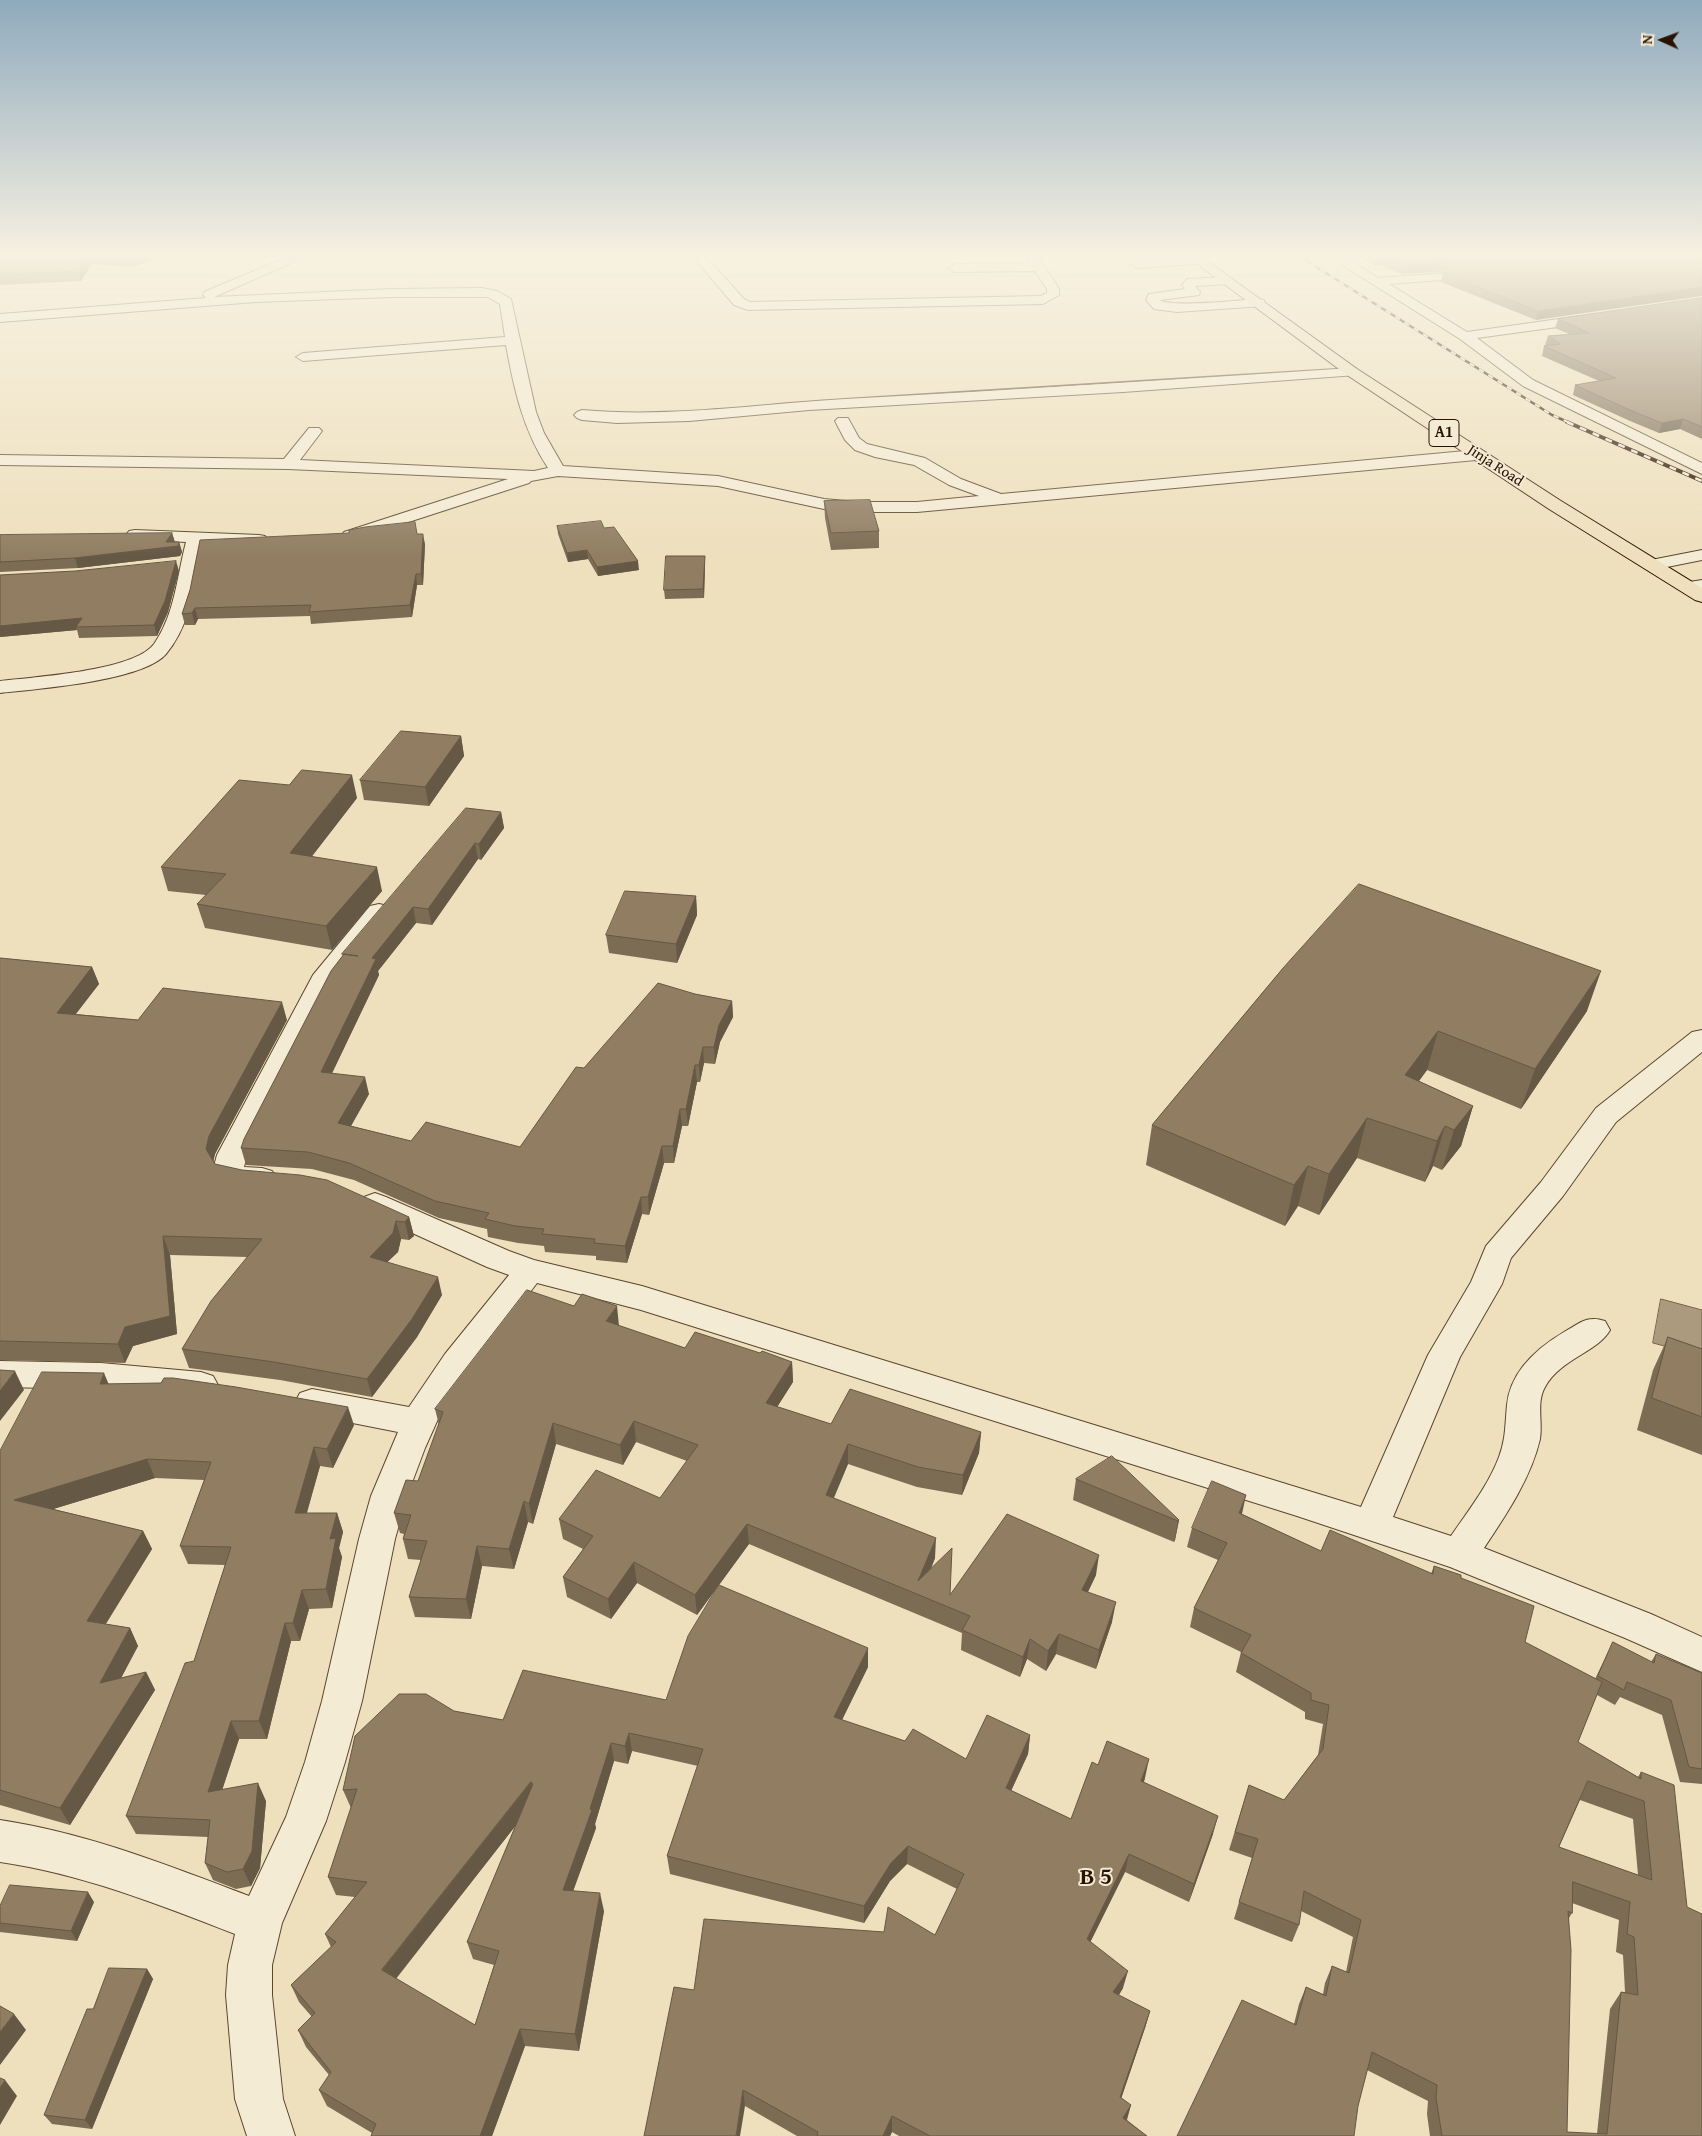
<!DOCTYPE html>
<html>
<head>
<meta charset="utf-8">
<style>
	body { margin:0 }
	#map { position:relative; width:1702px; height:2136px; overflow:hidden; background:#eee0bd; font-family:"Gentium Book Plus",serif }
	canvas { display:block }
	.north { position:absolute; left:1637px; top:15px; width:50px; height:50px; -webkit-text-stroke:4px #f4ebd4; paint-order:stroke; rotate:272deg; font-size:14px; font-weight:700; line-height:20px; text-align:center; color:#2a1200 }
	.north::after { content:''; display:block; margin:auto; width:18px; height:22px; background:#2a1200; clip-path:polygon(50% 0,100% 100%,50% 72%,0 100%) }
</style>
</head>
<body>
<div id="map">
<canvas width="1702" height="2136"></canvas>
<div class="north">N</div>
</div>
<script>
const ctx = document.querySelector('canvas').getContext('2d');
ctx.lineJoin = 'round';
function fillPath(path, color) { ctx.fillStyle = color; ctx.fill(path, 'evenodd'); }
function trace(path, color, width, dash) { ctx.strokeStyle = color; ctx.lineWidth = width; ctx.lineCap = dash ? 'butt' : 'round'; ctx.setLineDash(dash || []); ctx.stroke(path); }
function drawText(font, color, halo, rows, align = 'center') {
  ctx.font = font + ' "Gentium Book Plus",serif'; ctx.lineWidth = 4; ctx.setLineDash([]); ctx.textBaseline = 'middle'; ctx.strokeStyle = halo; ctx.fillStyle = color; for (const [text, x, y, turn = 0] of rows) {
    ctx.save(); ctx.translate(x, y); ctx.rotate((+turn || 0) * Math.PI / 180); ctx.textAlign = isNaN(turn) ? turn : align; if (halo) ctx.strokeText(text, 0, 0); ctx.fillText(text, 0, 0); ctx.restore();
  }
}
const water = new Path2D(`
	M1661,1299l41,11v46l-49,-13z`);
const minor = new Path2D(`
	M285,258h18l-89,39 178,-8 90,-1 15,3 14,8 25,113 8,21 19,33 155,10 106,23 33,3h60l62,-6 -30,-11 -35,-20 -39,-8 -20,-7 -10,-10 -10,-19 3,-3h10l11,20 8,6 58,14 36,21 40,15 475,-44 6,2 2,3 -2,3 -6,2 -559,52h-60l-33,-3 -106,-23 -160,-10 -27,5 -2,2 -179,58 -6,-1 -3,-4 3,-4 164,-53 -220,-10 -288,-4v-10l284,4 25,-31h10l3,3 -22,29 234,11 14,-3c-25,-38 -34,-79 -42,-123l-203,16 -7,-4 7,-4 202,-16 -5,-33 -12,-7h-96l-136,5 -256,20v-8l206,-16 -3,-3 1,-3z
	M694,258h13l37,41 6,3 291,-6 6,-3v-4l-12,-18 -81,1 -6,-4 6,-4 76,-1 -3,-5h12l20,31v6l-16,9 -295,6 -14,-5z
	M1165,258h37l1,2 -6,4 -60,4 -6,-4 6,-4z
	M1331,258h15l32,20 67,-5 2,3 -6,4 -52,4 78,48 127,-18 5,1 2,3 -7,4 -117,16 56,42 169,83v11l-179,-88 -63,-47z
	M1227,277l6,4 -2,3 -36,2 5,6 -1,3 -39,5c11,8 82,0 99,-1l5,1 1,3 -1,3 -87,6 -23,-3 -8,-9 3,-6 36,-5 -3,-4 5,-6z
	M1352,368l5,1 2,3 -2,3 -234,17 -314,18 -120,11 -72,2 -35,-3 -5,-2 -3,-3 3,-3 5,-2c88,8 175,-6 263,-11 169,-9 338,-20 507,-31z
	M135,530l124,5 6,1 3,4 -3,4 -6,1 -56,-2c-8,38 -11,80 -37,111 -23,27 -130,35 -166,39v-12c34,-4 134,-10 154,-37 21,-30 23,-68 32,-102l-57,-3 -3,-4 3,-4z
	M1702,550v10l-50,10 -6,-1 -3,-4 3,-4z
	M1702,580v10l-13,3 -6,-2 -3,-4 3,-4z
	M379,904l9,2 3,5 -53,66 -91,178 -3,12 18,1 10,3 5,7 -5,7c-18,5 -34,2 -51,-4l-7,-15 3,-11 96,-180 57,-69z
	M1702,1030v22l-86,70 -53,74 -52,62 -9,26 -42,73 -67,160 58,19c17,-25 37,-50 48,-79 7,-19 6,-32 8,-52 3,-33 30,-57 57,-73 16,-9 23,-17 41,-11l5,9c-12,22 -50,29 -65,57 -9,16 -2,35 -5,52 -9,39 -34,76 -56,109l167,66 51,23v35l-77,-34 -175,-71 -153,-51 -656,-206 -104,-27 -68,89 -31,47 -13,29 -18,48 -12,43 -33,162 -17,61 -19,59 -44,102 -10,42v30l11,104 12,37h-48l-12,-37 -9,-104 2,-30 7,-31c-77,-30 -153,-60 -235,-72v-42c87,13 167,45 249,76l37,-79 19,-55 17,-61 37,-162 12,-43 27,-64 -86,-17 -12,-4 -5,-9 5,-9 12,-4 97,18 36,-53 64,-79 -22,-8 -123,-56 -4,-7 4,-7 11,-4 11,4 123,54 25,9 108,26 719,221 67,-152 43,-73 15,-36 55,-64 55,-74 96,-76z
	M0,1361l101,2 100,9 12,4 5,9 -5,9 -12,4 -100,-9 -101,-2z`);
const highway = new Path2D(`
	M1189,258h14l154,111 204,132 141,87v14l-7,-2 -146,-91 -202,-134z`);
const railFar1 = new Path2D(`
	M1302,258l250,157 18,8`);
const rail = new Path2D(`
	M1567,422l135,59`);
const wall = new Path2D(`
	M0,258h156l-8,4 -18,5 -38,-3 -11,17 -81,4z
	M1361,258h341l-166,62 -95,-38 2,-9 2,-1v-1l-43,3 -23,-9h-5z
	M1702,298v141l-22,-10 -21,4 -29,-12 -57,-26 2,-10 24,-4 -57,-25 2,-10h3l-2,-1 3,-9 21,-2 -14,-6 3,-9z
	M824,501l55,30v17l-48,2 -6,-32z
	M557,526l47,2 35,42 -41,6 -10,-17 -20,3 -10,-28z
	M172,533l3,9h4l3,10 -2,4 -102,12 -78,4v-37z
	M417,534l8,10 -2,41h-6l-5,32 -101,7 -1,-8 -112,3 -3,6h-10l-3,-11 8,-24z
	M705,565l-1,33 -39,1 -1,-9z
	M179,571l-11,41 -11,24 -78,2 -2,-8 -77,7v-62z
	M461,736l3,20 -35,50 -65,-6 -4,-20z
	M357,798l-45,58 70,35 -50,59 -127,-22 -8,-24 9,-9 -38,-4 -7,-24z
	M501,812l3,16 -23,32 -3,-1 -46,66 -16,-2 -38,48 1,4 -47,98 37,21 -18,32 60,15 109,6 64,-79 111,-74 37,7 1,16 -13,25 -5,22 -11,-1 -4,19h-3l-9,44h-6l-8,37h-10l-15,52 -7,-1 -15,49 -31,-3v-4l-51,-4 -1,-6 -26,-3 -30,-6 -1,-8 -48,-11 -85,-38 -42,-11 -66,-4 -5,-17 102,-192 -1,-2z
	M696,896l1,19 -20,48 -68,-10 -3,-18z
	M0,958l92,9 7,17 -23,30 62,6h149l-72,134 -2,8 2,2 194,53 5,19 -5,4 -8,-1 -3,13 -11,10 55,33 -25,42 -45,60 -92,-17 -91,-12 -7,-19 65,-92 -77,-2 7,79 -44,12 -8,17 -125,-3z
	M1284,967l303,44 -66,98 -94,-39 -8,11 54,25 -12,40 -19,24 -9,-4 -8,16 -68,-24 -38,57 -21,-9 -13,20 -139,-61 6,-40z
	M619,1326l66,22 75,5 32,9 1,20 -16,25 54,17 150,8 -2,21 -17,42 -45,-8 -69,-23 -14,34 101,60 -4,11 19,26 146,-20 -8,17 24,30 -16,47 -40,-15 -10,17 -19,-12 -7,18 -59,-27 1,-17 -213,-89 -52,71 -60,-32 -26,36 -44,-22 -4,-20 20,-28 -20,-10 -4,-20 101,-21 27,-37 -51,-19 -13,23 -67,-21 -23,80 -5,-2 -14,47 -32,-3 -11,53 -56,-2 -6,-20 12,-37 -13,-1 -5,-20 1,-5 -4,-1 -6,-20 24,-32 21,-56 -4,-16z
	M1668,1337l34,12v106l-65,-25 16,-60z
	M109,1384l245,41 -21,43 -13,-2 -13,47h30l6,19 -4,16 3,9 -10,51 -23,1 -9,32h-9l-24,98h-28l-17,50 44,12 -6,67 -9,18 -15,3 -23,-9 -8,-17 3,-26 -72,-3 -10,-18 68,-155 31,-96 -37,-1 -8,-18 24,-66 -49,-2 -102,31 90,22 9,18 -46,75 24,4 8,18 -17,32 25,-6 9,18 -85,135 -70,-20v-354z
	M1076,1479l103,41 -4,20 -1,2 -101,-42z
	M1242,1514l79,37 110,23 3,-8 27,12 64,64 70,37 18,-37 38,20 5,-8 46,19v111l-22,-2 -18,-67 -42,-18 -5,8 -18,-10 -19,47 60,35 3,-5 61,364h-272l-3,-22 1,-13 -61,-31 -9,36 -64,-82 5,-20 7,-17 17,7 2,-11 7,-17 14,6 7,-35 -52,-26 -2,14 -7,17 -58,-23 18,-61 -23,-8 20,-65 35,15 34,-45 5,-31 -18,-5v-7l-69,-40 5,-20 -51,-25 4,-19 24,-48 -31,-13 5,-19zM1580,1800l53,19 5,56 -79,-28zM1572,1903l47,17 -3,32 7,3 2,37h-4l-11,17 -13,125 -30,-2 2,-214 3,-5z
	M868,1667l-26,53 63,21 61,18 64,-24 -2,19 -17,37 60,28 27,-54 47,13 -1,4 69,52 -24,68 -64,-30 -35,70 33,46 -4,7 31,16 -5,17 -24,70 10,7 -4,15 20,16h-248l-7,-4 -2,4h-93l-52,-30 -51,-116 241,-55 22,-46 -50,-25 -17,17 -26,42 -194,-49 -3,-18 31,-90 -66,-15 -4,13 -14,-3 -19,63 1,4 -23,63 31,20 -25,140 -54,-5 -33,90h-121l1,-3 -45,-27 -8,-16 10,-15 -23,-28 -8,-17 14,-13 -13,-15 -8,-17 40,-38 -6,-13 30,-37 -19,-2 -8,-18 23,-69 -8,-18 111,-79 49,9 163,-20zM516,1825l-49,117 6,17 21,6 -19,60 -79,-46z
	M94,1902l-17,39 -77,-9v-9z
	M147,1969l6,10 -61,150 -40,-5 -8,-9z`);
const shadedWall = new Path2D(`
	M87,258h3l2,6 -11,17 -3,-10z
	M128,258h28l-8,4 -18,5z
	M1375,258h5l-1,7h-5z
	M1447,263l-2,8 -43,3 1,-8z
	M1702,287v9l-166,24 2,-9z
	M1683,419l-3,10 -21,4 3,-10z
	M172,533l3,10 4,-1 3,10 -2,4 -102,12 -3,-10 91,-16z
	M423,534l2,10 -2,41 -2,-11z
	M587,550l1,9 -20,3 -1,-9z
	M705,556v9l-1,33 -1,-9z
	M176,561l3,10 -11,41 -11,24 -3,-11z
	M638,561l1,9 -41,6 -1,-9z
	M416,574l1,11 -5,32 -2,-12z
	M195,608l3,11 -3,6 -3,-12z
	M82,618l-6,9 1,3 -77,7v-11z
	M461,736l3,20 -35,50 -4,-19z
	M352,775l5,23 -61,79 -6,-24z
	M501,812l3,16 -23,32 -2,-16z
	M475,843l3,16 -46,66 -4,-16z
	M377,867l5,24 -50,59 -6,-24z
	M696,896l1,19 -20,48 -1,-19z
	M413,907l3,16 -38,48 1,4 -54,113 -4,-16 51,-114z
	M92,967l7,17 -36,46 -6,-17z
	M1601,971l-14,40 -66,98 14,-40z
	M732,1001l1,16 -13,25 -5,22 -1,-17 5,-22z
	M282,1002l5,18 -72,134 -3,13 -6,-18 3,-13z
	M1438,1031l-11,39 -33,45 11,-40z
	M703,1047l1,16 -4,19 -1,-17z
	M695,1065l2,17 -9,44 -2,-17z
	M365,1077l4,17 -26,46 -5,-17z
	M1473,1106l-12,40 -19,24 12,-40z
	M680,1109l2,17 -8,37 -1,-17z
	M1367,1118l-10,40 -38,57 10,-41z
	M1445,1126l-12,40 -8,16 12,-41z
	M662,1146l2,17 -15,52 -1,-18z
	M1308,1166l-10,40 -13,20 9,-41z
	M641,1197l1,17 -15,49 -2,-17z
	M409,1217l5,19 -5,4 -4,-18z
	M396,1221l5,18 -3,13 -24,23 -4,-18z
	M163,1236l7,19 7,79 -44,12 -8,17 -7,-19z
	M438,1277l4,18 -25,42 -45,60 -5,-18z
	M617,1306l2,20 -13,-5z
	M792,1362l1,20 -26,41 -1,-20z
	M15,1371l9,19 -24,31v-30z
	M104,1373l8,19 -12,-8z
	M348,1407l6,18 -21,43 -6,-19z
	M634,1421l2,21 -13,23 -3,-20z
	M553,1423l3,21 -23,80 -4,-20z
	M981,1432l-2,21 -17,42 1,-20z
	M848,1444v20l-22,51v-20z
	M314,1447l6,19 -19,66 -6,-19z
	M147,1459l8,19 -131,40 -10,-18z
	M1246,1495l-4,19 -8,18 5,-19z
	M524,1501l4,21 -14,47 -5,-20z
	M337,1513l6,19 -4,16 3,9 -10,51 -6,-19 4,-50z
	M1179,1520l-4,20 -1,2 4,-21z
	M747,1524l2,20 -52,71 -2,-20z
	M143,1531l9,18 -56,90 -9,-18z
	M936,1538l-1,20 -15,37 -2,-14z
	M477,1546l5,20 -11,53 -5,-20z
	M1099,1555l-3,20 -17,35 3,-20z
	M634,1562l3,21 -26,36 -3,-20z
	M302,1590l7,19 -9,32 -7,-18z
	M1116,1602l-4,20 -16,47 3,-19z
	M285,1623l6,18 -24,98 -8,-18z
	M130,1628l8,18 -29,55 -9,-18z
	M1059,1634l-3,20 -10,17 2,-20z
	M1030,1639l-3,20 -7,18 3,-20z
	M868,1648v19l-34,69v-19z
	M146,1672l9,18 -85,135 -10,-17z
	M231,1721l8,18 -23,70 -8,-17z
	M629,1733l3,18 -4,13 -3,-18z
	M1030,1735l-2,19 -24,52 2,-18z
	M611,1743l3,18 -19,63 1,4 -29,80 -4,-18 27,-81z
	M1149,1759l-4,19 -8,21 4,-18z
	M531,1782l4,19 -146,186 -7,-17z
	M258,1783l8,18 -6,67 -9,18 -8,-17z
	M1218,1816l-5,18 -24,68 5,-18z
	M908,1846l-1,18 -17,17 -26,42v-17l27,-43z
	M1129,1854l-4,18 -42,85 4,-18z
	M88,1892l6,10 -17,39 -6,-10z
	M600,1893l4,18 -25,140 -4,-17z
	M147,1969l6,10 -61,150 -7,-9z
	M1128,1971l-5,17 -13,21 3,-17z
	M1150,2011l-5,17 -29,86 4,-17z
	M14,2014l12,16 -26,35v-33z
	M520,2029l5,17 -33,90h-12z
	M5,2080l12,16 -17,29v-37z
	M743,2090l2,16 -5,30h-4z
	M1131,2105l-5,16 -3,-3z
	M892,2116v16l-2,4h-7z`);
const building = new Path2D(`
	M0,258h87l-9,13 -78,5z
	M1386,258h316v29l-164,24 -95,-38 8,-5 -4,-5 -44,3z
	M1702,298v129l-19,-8 -21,4 -30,-12 -57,-26 41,-7 -72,-32 17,-2 -13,-8 41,-3 -31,-14z
	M870,500l9,31 -48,2 -7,-32z
	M601,521l3,7 10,-1 24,34 -41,6 -10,-17 -20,3 -10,-27z
	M415,522l2,12h6l-2,40h-5l-6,31 -101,7 2,-7 -116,3 -3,5 -10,1 8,-24 10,-50 149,-7v-3l16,-3z
	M172,533l-6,9h13l-1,4 -103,12 -75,4v-27z
	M666,556h39l-2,33 -39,1z
	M176,561l-11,40 -11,24 -78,2 6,-9 -82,8v-51l75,-4z
	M401,731l60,5 -36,51 -65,-7z
	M302,770l50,5 -62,78 87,14 -51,59 -129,-22 29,-30 -65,-7 78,-87 50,5z
	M466,808l35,4 -22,32 -4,-1 -47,66 -15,-2 -41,51 4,1 -55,113 44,5 -27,46 73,18 15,-19 94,25 56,-80 8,1 74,-85 37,11 37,7 -13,24 -5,22h-11l-4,18h-4l-9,44h-6l-7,37h-11l-14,51h-7l-16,49 -31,-3 1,-4 -53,-5 2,-5 -29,-3 -30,-7 4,-6 -54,-12 -86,-38 -41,-11 -67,-4 3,-9 87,-168 13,-17 14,2 -16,-2z
	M1359,884l242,87 -66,98 -97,-38 -33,44 68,31 -19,24 -9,-4 -8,15 -70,-23 -38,56 -21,-8 -14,19 -142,-60 132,-158z
	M625,891l71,5 -20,48 -70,-9z
	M0,958l92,9 -35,46 81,7 25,-32 119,14 -73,134 -3,13 9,15 27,6 58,5 27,5 82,37 -4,5 -9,-1 -3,12 -23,24 68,20 -26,42 -45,60 -93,-17 -92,-13 29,-48 51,-62 -99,-3 7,80 -45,11 -7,17 -118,-3z
	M527,1290l47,16 8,-12 35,12 -11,15 79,27 10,-16 65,21 2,-2 30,11 -26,41 65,21 19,-35 131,43 -18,43 -45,-8 -70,-23 -22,51 110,43 -18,43 34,-33 -2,47 57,-81 92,41 -17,35 34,12 -17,48 -40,-16 -11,17 -18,-12 -7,18 -61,-27 8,-14 -223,-92 -52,71 -61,-33 -26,37 -45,-22 30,-41 -34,-17 37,-49 64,28 38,-53 -64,-24 -14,24 -67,-22 -24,81 -5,-3 -15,48 -32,-3 -11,53 -57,-2 18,-56 -24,-2 8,-24 -17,-2 12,-33 12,1 25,-69 -8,-3z
	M1668,1337l34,12v68l-50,-19z
	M0,1370l15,1 -15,20z
	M42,1372l62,1 -4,11 61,-1 3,-5h9l63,9 112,20 -21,42 -13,-2 -19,66h42l-7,26 6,-1 -10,51 -24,1 -9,33h-8l-26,98h-28l-23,71 50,-9 -6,68 -9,18 -16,3 -22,-9 5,-43 -84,-4 59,-153 9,-2 37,-114 -51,-1 31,-84 -64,-3 -133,41 129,31 -56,90 43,7 -30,55 46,-11 -86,136 -60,-18v-339z
	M1112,1456l67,64 -1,1 -102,-42z
	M1212,1481l34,14 -7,18 82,38 9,-21 103,44 1,-8 27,9v3l73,28 -9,36 77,40 -24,60 63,37v-7l33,13 13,122 15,7v222h-260l-6,-38 1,-13 -65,-33 -14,54 -4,30h-177l65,-136 54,25 10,-38 20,9 6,-30 17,7 12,-53 -57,-29 -5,34 -60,-23 19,-63 -23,-7 14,-47 35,15 39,-51 6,-44 -18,-5v-7l-70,-40 10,-18 -57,-27 33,-65 -35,-15zM1588,1781l56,20 8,79 -93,-33zM1573,1882l57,20 -3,32 7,3 4,58 -17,-3 -14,142 -40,-2 4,-182 -3,-39 4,2z
	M719,1585l149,63 -34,69 71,24 8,-12 53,30 21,-44 43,20 -24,53 65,31 21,-57 6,3 9,-24 42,18 -8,22 77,35 -24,68 -65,-30 -42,85 41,32 -15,21 37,19 -30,86 11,8 -8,13 24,18h-217l-38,-20 -9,20h-66l1,-4 -75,-42 -7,46h-92l30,-149 20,3 10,-71 180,13 4,-25 47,28 29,-61 -56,-28 -17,17 -27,43 -197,-50 36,-107 -74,-16 -4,13 -14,-3 -21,66 2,1 -29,80 37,3 -25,141 -55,-5 -40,107h-109l5,-12 -57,-34 12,-18 -33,-42 17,-17 -24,-28 45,-43 -11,-8 42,-52 -39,-5 29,-88 -14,1 12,-54 44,-42h27l28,17 49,9 20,-50 143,30 22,-64zM531,1782l2,2 -66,158 32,9 -24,74 -93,-55z
	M1613,1642l41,21 2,-9 46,19v96l-13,-2 -18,-67 -44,-18 -3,8 -26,-14z
	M10,1885l78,7 -17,39 -71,-8v-17z
	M109,1968l38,1 -62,151 -41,-5 43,-106h6z
	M0,2006l14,8 -14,18z
	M0,2078l5,2 -5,8z`);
const farStreetnames = [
	["Jinja Road",1495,466,33]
];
const shields = [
	[1444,433,30]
];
const shieldNames = [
	["A1",1444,433]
];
const nearQuarternames = [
	["B 5",1096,1878]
];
fillPath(water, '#ab9a7d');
trace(water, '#77644b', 1);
trace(minor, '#5b462f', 2);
trace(highway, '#2a1200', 2);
fillPath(minor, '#f4ebd4');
fillPath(highway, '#eee0bd');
trace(railFar1, '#2a1200', 2.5);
trace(rail, '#2a1200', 4);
trace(railFar1, '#f4ebd4', 2, [5.5]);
trace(rail, '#f4ebd4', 2.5, [7]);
fillPath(wall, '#7c6c54');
fillPath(shadedWall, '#655845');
fillPath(building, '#907d62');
trace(building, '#655845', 1);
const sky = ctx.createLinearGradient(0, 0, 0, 557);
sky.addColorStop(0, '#8faabd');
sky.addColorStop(0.46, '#f7f1e1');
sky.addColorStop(1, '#f7f1e100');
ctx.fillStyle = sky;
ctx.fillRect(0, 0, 1702, 557);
drawText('15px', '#2a1200', '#f4ebd4', farStreetnames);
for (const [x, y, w] of shields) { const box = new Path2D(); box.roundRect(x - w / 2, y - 13.5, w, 27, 4); ctx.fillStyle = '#f4ebd4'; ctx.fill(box); trace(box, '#2a1200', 1); }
drawText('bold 16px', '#2a1200', null, shieldNames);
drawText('bold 24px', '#2a1200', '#f4ebd4', nearQuarternames);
</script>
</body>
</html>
